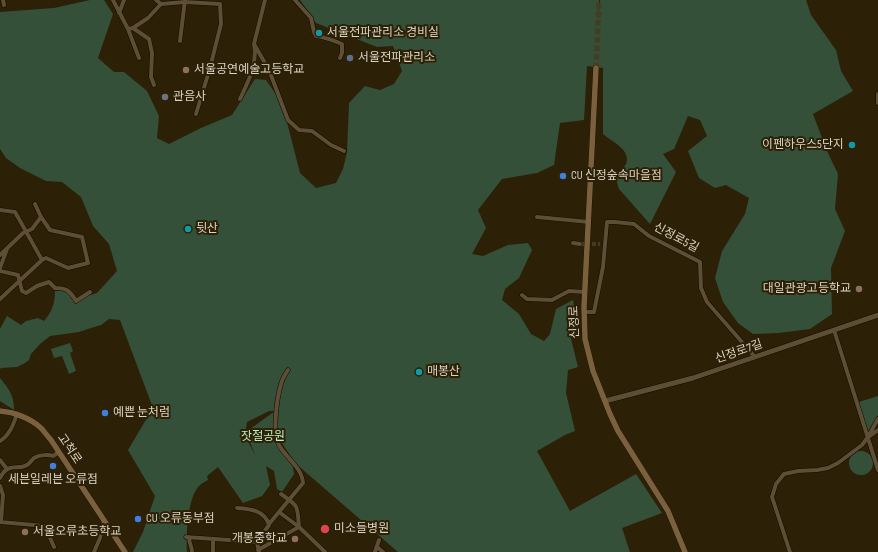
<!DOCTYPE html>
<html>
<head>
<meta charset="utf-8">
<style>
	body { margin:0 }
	canvas { display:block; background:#2c2006 }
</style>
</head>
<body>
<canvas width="878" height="552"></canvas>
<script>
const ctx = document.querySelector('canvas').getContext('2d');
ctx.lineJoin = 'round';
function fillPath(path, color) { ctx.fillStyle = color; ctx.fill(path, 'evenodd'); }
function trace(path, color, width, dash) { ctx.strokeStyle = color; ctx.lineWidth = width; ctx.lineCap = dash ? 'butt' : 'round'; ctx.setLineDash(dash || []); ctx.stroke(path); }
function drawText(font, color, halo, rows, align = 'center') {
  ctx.font = font + ' "Sofia Sans Condensed","Noto Sans KR",sans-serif'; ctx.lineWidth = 4; ctx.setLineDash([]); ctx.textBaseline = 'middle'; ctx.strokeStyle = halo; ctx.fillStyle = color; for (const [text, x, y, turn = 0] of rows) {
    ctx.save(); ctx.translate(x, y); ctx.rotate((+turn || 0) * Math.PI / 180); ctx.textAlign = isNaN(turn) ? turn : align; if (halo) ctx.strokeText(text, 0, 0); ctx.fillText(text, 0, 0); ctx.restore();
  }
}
const green = new Path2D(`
	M90,0h14l9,14 -15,44 16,14h10l23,19 12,25 -2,22 12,6 32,-16 31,-13 23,-36 11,1 11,16 11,30 12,47 16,15 20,-5 7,-14 4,-17 2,-49 16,-17 15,4 14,-6 8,-13 -9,-25 -16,1 -61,-24 -16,-23h299l-1,23 2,-23h206l5,15 25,35 5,21 12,20 -40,23 14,37 11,23 -3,35 10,22 -14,37 1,46 -22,15 -31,4 -26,1 -15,-11 -15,-21 -8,-24 7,-27 23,-37 4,-16 -23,-13 -11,3 -16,-10 -11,-27 19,-15 -7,-16 -12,-4 -14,33 -11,5 13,18 -26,52 -31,-35 -4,-13c4,-4 9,-8 11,-12 6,-14 -15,-23 -23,-30v-66l-16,-2 -3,54 -24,3 -6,42 -17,8 -35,6 -24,31 8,18 -14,26 11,2 25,-11 20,-2 4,7 -13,28 -14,11 -3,11 17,14 12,20 13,7 6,-7 6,-25 17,-9 3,18 -6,17 8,32 -10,3 -2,23 9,38 -10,4 -28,16 33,60 66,-37 26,39 -40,15 8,24h-232l-103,-89 -17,-26 -1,-18 -1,13 4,19 12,10 2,13 -12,18 -5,-3 -3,-18 -8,-5 4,19 -8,11 -19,7 -25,-36 -11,9 1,4c-3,2 -6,3 -8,5 -13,12 -14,51 -13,67h-54l10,-20 12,-36 -27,-46 25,-42 -33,-88 -11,-1 -8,6 -10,3 -12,4 -29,4 -10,8 -9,10 -2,6 -4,3 -8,4 -16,1 -1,1v-40l7,-13 14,9 5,-4 12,-3 6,3c8,-9 11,-18 11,-30l8,-1 7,4 5,8 12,-6 10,-3 20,-22 -8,-27 -16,-18 -12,-29 -19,-15 -16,-1 -26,-13 -14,-10 -6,-9v-137l54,-4zM269,411h6l-29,21 9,23 -10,-19 2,-14z
	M70,343l3,8 -3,2 6,18 -7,3 -7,-18 -8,2 -3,-9z
	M0,378c9,11 14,17 14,32l-14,-9z
	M878,396v19l-10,17 -9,-30z
	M849 463a12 12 0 1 1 24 0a12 12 0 1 1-24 0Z`);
const minorTunnel = new Path2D(`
	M580,244h20`);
const secondaryTunnel = new Path2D(`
	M596,68l3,-68`);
const minor = new Path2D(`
	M3,0l1,5
	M113,0l15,29 5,-1 16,11 3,14 -1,24 3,8
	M156,0l5,4 24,-2 35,2 1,20 -11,44 -14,46
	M295,0l16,18 3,14 2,4c7,1 19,5 26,8v9l-2,5
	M119,13l5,-13
	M133,28l15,-10 13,-14
	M128,29l11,29
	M180,41l5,-41
	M254,44l15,26 19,50 11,10 13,1 19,14 13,6
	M878,94v9
	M240,99c8,-17 18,-36 14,-55l11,-44
	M35,204l6,13 9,13 32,7 6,26 -20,5 -22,-10 -4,2
	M0,210l15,2 27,48 -42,39
	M537,217l52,5
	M573,243l7,1
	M0,255l23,-22 9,-4 9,-12
	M0,268l7,-19
	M0,271l18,4 4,16 4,2 11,-7 12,-4 6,6c12,0 15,3 21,13l14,-9
	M522,295l5,4 25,1 17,-9 16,1
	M584,312h10l9,-45 4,-45h8l19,2 15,12 51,26 1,26 6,14 48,55
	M834,330l44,140
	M870,436l8,-6
	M0,441c10,-6 13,-16 17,-27
	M0,460l7,9
	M0,478c9,-17 17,-7 27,-13 3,-2 5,-5 7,-7 5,-3 14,-4 19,-2l6,-4
	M0,486l3,9 -2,27
	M281,494c19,13 16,12 18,33
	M237,508c13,1 28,2 32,17l-12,17 2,10
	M279,512l20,15
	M0,522l45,4 9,21
	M269,524l34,-41c-1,-16 -18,-26 -24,-38 -7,-13 -2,-47 2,-61 1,-5 4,-9 7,-14
	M186,537l71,5
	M189,537c0,7 3,9 3,15
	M377,547l6,5
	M258,550l41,-23 26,25
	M94,552l6,-14 4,-18
	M213,552v-13
	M375,552l4,-12
	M790,552l-18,-55 4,-13 8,-10 14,-3 19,-1 11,-2 10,-5 24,-18 6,-8 10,-18`);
const tertiary = new Path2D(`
	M605,401l88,-23 185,-63`);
const secondary = new Path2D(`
	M596,68l-12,239 1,32 8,32 17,43 8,17 50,80 17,41
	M0,411c14,1 30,7 41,17 3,3 6,8 10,12l74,112`);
const markers = [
	[319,33,4,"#0f9aa8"],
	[350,58,4,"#5c6f8a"],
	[186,70,4,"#8d6e63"],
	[165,97,4,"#6b7280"],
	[852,145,4,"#0f9aa8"],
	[563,176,4,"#3f7fe0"],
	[188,229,4,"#0f9aa8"],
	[859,289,4,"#8d6e63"],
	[419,372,4,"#0f9aa8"],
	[105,413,4,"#3f7fe0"],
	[53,466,4,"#3f7fe0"],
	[138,519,4,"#3f7fe0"],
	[325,529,5,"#e0444e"],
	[25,532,4,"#8d6e63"],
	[295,539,4,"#8d6e63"]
];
const poiNames = [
	["서울전파관리소 경비실",327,33],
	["서울전파관리소",358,58],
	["서울공연예술고등학교",194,70],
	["관음사",173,97],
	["이펜하우스5단지",844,145,"right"],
	["CU 신정숲속마을점",571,176],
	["뒷산",196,229],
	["대일관광고등학교",851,289,"right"],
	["매봉산",427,372],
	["예쁜 눈처럼",113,413],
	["세븐일레븐 오류점",53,480,"center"],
	["CU 오류동부점",146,519],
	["미소들병원",334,529],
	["서울오류초등학교",33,532],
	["개봉중학교",287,539,"right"]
];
const streetNames = [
	["신정로5길",676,238,28],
	["신정로",575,322,-92],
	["신정로7길",739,352,-19],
	["고척로",69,449,56]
];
const parkNames = [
	["잣절공원",263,437]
];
fillPath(green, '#345038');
trace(minorTunnel, '#463b23', 4, [4, 2]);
trace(secondaryTunnel, '#463b23', 5.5, [5.5, 3]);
trace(minor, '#140900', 5);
trace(tertiary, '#140900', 6);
trace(secondary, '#140900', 6);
trace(minor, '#5d4f35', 4);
trace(tertiary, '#5d4f35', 5);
trace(secondary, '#7a603d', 5.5);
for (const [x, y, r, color] of markers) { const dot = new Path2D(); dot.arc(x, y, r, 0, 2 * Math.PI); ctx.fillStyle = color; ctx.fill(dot); trace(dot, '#2c2006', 1.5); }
drawText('12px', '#dbd4c5', '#2c2006', poiNames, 'left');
drawText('12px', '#dbd4c5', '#2c2006', streetNames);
drawText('12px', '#b9efc0', '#2c2006', parkNames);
</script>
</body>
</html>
